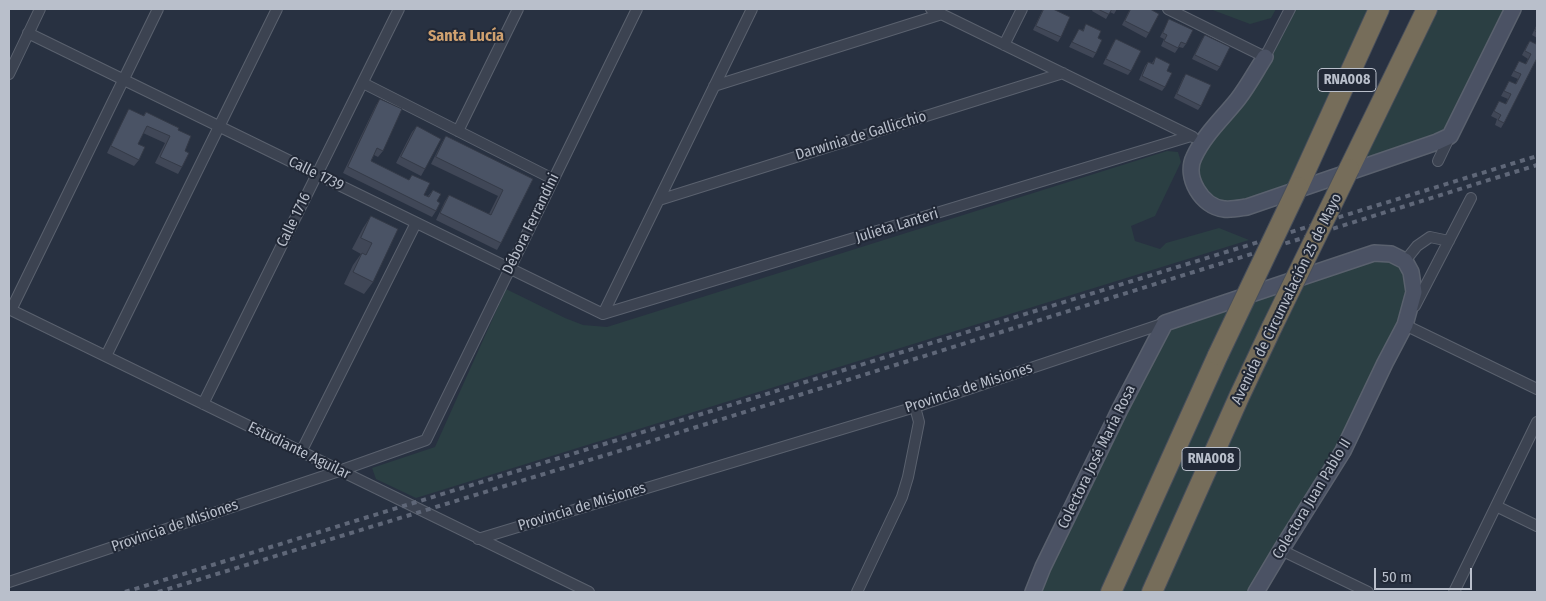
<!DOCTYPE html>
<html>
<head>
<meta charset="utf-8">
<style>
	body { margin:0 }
	#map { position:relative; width:1546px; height:601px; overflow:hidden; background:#283141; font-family:"Fira Sans Condensed",sans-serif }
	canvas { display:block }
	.frame { position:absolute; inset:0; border:10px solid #b9bfcb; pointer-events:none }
	.scale { position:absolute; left:1374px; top:568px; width:98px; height:22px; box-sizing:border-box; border:2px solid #b9bfcb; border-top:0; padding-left:6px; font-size:15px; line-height:18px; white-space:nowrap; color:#b9bfcb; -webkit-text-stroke:4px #212836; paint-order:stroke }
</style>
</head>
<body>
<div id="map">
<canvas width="1546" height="601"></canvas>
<div class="frame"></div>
<div class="scale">50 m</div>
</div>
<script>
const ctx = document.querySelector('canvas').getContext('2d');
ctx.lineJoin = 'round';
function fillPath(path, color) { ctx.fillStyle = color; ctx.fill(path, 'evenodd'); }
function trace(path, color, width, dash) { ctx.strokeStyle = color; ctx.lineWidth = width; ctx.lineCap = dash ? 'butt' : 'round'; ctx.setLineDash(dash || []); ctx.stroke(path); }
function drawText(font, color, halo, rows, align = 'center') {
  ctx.font = font + ' "Fira Sans Condensed",sans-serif'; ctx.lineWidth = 4; ctx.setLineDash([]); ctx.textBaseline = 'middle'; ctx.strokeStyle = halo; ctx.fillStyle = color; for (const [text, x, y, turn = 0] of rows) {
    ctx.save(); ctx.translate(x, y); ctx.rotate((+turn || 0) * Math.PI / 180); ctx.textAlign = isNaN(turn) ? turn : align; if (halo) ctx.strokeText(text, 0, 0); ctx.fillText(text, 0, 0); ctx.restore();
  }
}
const green = new Path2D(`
	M1210,9h66l-5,9 -21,6z
	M1290,9h89l-81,178 -51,20 -38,-4 -16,-44 46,-61z
	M1427,9h86l-63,127 -101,33z
	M1167,151l11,1 3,10 -26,54 -24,10 4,15 25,8 6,-6 53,-15 30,12 -833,258 -40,-19 -4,-11 63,-21 71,-158 59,29 18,7 24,2z
	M1374,253l37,19 -6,53 -149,267h-223l132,-269z`);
const street = new Path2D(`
	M931,9l262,128
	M1168,9l97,48 25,-48
	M28,33l575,281
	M1004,45l18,-36
	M9,74l31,-65
	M363,83l190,96
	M714,86l228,-72
	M458,131l60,-122
	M1438,161l12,-25
	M659,200l404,-127
	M1405,261l12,-15 13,-9 19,4
	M1415,306l56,-108
	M9,309l580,283
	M11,310l147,-301
	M603,314l588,-178
	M603,314l149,-305
	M1407,321l-2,4 132,64
	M106,356l171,-347
	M203,404l196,-395
	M301,452l115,-229
	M1496,506l41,20
	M478,539l437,-132 250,-84
	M1281,550l87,42
	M9,582l330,-111 87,-31 211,-431
	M857,592l45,-95 6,-20 11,-55 -4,-15
	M1454,592l83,-170`);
const secondary = new Path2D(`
	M1265,57c-9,14 -17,29 -27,42 -15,19 -34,36 -44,58 -10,20 8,50 30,52 7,1 16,-1 23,-2l190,-65 13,-6 63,-127
	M1033,592l10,-25 77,-158 45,-86 209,-70 17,1 14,7 6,11 3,20 -9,33 -20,38 -42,88 -62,99 -25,42`);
const highway = new Path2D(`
	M1349,169l78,-160
	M1298,187l81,-178
	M1111,592l107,-237
	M1152,592l87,-195 33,-70`);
const rail = new Path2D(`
	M125,592l1412,-436
	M158,592l484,-148 895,-279`);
const highwayBridge = new Path2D(`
	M1272,327l77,-158
	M1218,355l80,-168`);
const wall = new Path2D(`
	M1043,9h10l8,28 -3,5 -25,-12z
	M1093,9h24l-3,5 -4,-2 -4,7 -14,-8z
	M1130,9h20l-1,24 -3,5 -24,-13z
	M1169,19l17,25 -3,4 -4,-1 -4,6 -14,-7 3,-7 -4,-2z
	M1086,24l12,14 -2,15 -3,5 -24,-11 10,-18 4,1z
	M1537,24v14l-5,-3z
	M1205,35l15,32 -3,4 -25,-12 10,-20z
	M1116,39l15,32 -3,4 -25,-11 10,-21z
	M1537,40v18l-33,65 -3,5 -6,-3 2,-6 -6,-3 8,-15 6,3 3,-5 -7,-3 8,-15 6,3 3,-5 -7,-3 8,-15 6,3 3,-5 -6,-4 5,-10 3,-4 5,3z
	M1156,57l11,14 -2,16 -3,4 -23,-11 6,-14 3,-4 4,1z
	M1186,74l15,32 -3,4 -24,-12 9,-20z
	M380,99l3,52 -5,6 -4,-2 -3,6 38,19 3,-5 12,20 4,1 5,-6 4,11 -1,10 -4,6 -89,-44 33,-68z
	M129,109l14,7 3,-4 32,18 7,21 -3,16 -4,7 -23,-11 10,-20 -22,-10 -5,11 1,16 -5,6 -27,-13 18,-37z
	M417,126l8,43 -4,7 -25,-13 16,-31z
	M446,136l87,43 -32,64 -4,7 -61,-30 9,-19 4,-6 40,19 9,-18 -67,-32 11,-22z
	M371,216l2,66 -9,12 -20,-10 9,-19 8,-11 -9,-5 11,-21z`);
const building = new Path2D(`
	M1044,9h9l17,8 -9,20 -25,-11z
	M1098,9h14l-3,5z
	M1131,9h19l9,5 -10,19 -24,-12z
	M1169,19l24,11 -7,14 -5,-2 -3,6 -14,-7 3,-6 -4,-2z
	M1086,24l15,7 -3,7 4,2 -6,13 -24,-11 7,-13 4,2z
	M1537,26v6l-2,-1z
	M1205,35l25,12 -10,20 -25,-12z
	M1116,39l25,12 -10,20 -25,-12z
	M1530,41l6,3 1,-2v16l-33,65 -6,-3 3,-5 -7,-4 5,-10 7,3 5,-10 -7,-3 5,-10 7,3 5,-10 -7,-3 5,-10 7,3 5,-10 -6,-3z
	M1156,57l14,7 -3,7 5,2 -7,14 -23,-11 6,-14 5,2z
	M1186,74l25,11 -10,21 -24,-12z
	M380,99l22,10 -19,42 -6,-3 -6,13 38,19 3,-5 18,8 -6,12 5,2 4,-7 8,4 -4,7 3,2 -4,8 -88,-44z
	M129,109l15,7 2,-4 33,16 -1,2 13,6 -6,15 4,2 -7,14 -22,-10 10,-21 -23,-10 -9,18 7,3 -6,13 -28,-14z
	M417,126l24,13 -16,30 -24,-12z
	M446,136l87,43 -32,64 -61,-30 9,-18 42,20 12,-25 -67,-33z
	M371,216l27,13 -25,53 -20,-10 9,-19 4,2 6,-12 -11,-5z`);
const shields = [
	[1347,80,58],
	[1211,459,58]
];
const shieldNames = [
	["RNA008",1347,80],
	["RNA008",1211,459]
];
const streetNames = [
	["Darwinia de Gallicchio",861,136,-17],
	["Calle 1739",316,174,26],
	["Calle 1716",294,220,-64],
	["Débora Ferrandini",531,224,-64],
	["Julieta Lanteri",897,226,-17],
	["Avenida de Circunvalación 25 de Mayo",1287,299,-64],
	["Provincia de Misiones",969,388,-18],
	["Estudiante Aguilar",299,451,26],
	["Colectora José María Rosa",1097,457,-64],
	["Colectora Juan Pablo II",1312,499,-59],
	["Provincia de Misiones",582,507,-17],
	["Provincia de Misiones",175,526,-19]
];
const neighbourhoodNames = [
	["Santa Lucía",466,37]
];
fillPath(green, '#2b3f43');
trace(street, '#5a616e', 12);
trace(secondary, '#5a616e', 18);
trace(highway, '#474e5b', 22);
trace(street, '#3c4351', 10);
trace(secondary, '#4b5264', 15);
trace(highway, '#766d5a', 20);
trace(rail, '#5f6778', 4, [5, 5]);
trace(highwayBridge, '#474e5b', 22, []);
trace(highwayBridge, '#766d5a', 20);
fillPath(wall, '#404757');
fillPath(building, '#4a5365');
trace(building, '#343a47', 1);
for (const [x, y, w] of shields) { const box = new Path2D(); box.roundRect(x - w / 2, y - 11.5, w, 23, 4); ctx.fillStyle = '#212836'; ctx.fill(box); trace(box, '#b9bfcb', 1); }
drawText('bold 14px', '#b9bfcb', null, shieldNames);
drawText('15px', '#b9bfcb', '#212836', streetNames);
drawText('bold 16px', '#d0a16f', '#212836', neighbourhoodNames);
</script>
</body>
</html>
